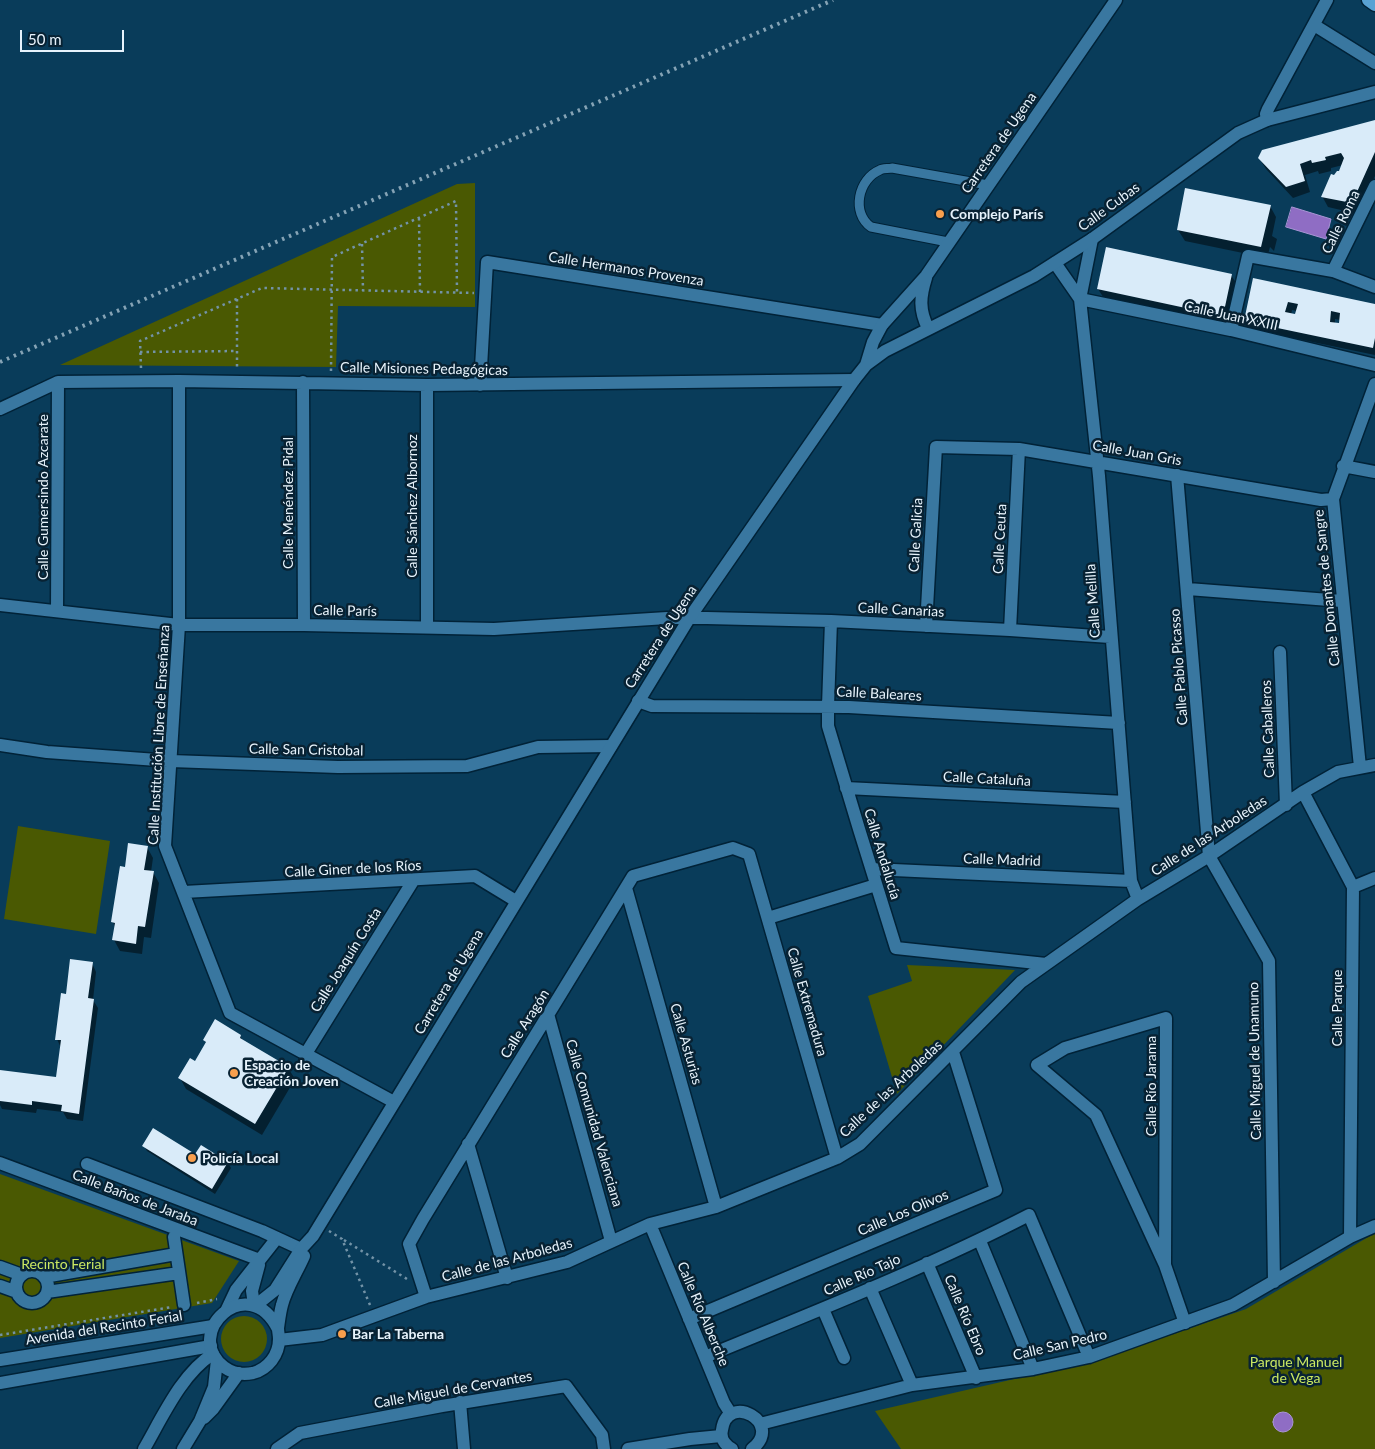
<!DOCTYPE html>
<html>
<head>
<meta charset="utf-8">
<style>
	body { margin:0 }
	#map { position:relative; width:1375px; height:1449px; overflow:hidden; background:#093c5a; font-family:Lato,sans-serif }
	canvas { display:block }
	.scale { position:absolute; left:20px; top:30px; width:104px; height:22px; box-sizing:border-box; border:2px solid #e7f3fc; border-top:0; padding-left:6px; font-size:15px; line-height:18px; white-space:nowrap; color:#e7f3fc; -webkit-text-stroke:4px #082233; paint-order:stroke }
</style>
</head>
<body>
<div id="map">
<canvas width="1375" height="1449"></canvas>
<div class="scale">50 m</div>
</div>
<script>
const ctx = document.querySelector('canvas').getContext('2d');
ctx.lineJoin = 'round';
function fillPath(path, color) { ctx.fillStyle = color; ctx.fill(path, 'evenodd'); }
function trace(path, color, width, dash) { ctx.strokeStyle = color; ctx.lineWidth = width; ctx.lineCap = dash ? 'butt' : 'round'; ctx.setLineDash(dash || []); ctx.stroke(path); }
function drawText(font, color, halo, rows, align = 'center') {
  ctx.font = font + ' Lato,sans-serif'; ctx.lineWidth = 5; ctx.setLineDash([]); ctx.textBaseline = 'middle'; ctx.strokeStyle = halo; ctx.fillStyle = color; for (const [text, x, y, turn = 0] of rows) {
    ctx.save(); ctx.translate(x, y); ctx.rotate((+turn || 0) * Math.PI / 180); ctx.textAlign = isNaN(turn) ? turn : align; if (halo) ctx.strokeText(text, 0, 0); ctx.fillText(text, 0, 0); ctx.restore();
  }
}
const green = new Path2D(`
	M475,183v124l-137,-1 -2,61 -276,-2 397,-181z
	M18,826l92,15 -14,93 -92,-15z
	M907,965l108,5 -118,124 -29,-98 44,-15z
	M0,1174l239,87 -27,42 -212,35z
	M1375,1233v216h-474l-26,-38 226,-52 145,-50z
	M221 1339a23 23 0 1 1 46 0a23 23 0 1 1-46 0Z`);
const water = new Path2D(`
	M1292,207l39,12 -5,20 -40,-12z
	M1273 1422a10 10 0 1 1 20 0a10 10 0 1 1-20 0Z`);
const shadow = new Path2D(`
	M1375,121v55l-17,38 -30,-7 -6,-11 12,-19 5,-4 4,-8 -12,3v3l-12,3 -1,-3 -13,4 5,17 -17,6 -27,-29 -7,-11z
	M1270,206l6,11 -4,19 5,3 -3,12 -4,-4 -3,11 -82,-17 -7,-11z
	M1231,275l7,11 -9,40 -124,-26 -7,-11z
	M1254,280l121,26v49l-125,-26 -4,-8zM1292,310l5,1 -1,5 -5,-1zM1335,319l5,1v4h-5z
	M147,847l6,11 -2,14h2l6,11 -8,55 -7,-1 -2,17 -22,-3 -6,-11 1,-13 -2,-5 13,-54z
	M92,963l4,9 -3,28 5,8 -15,113 -16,-2 -4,-7 -26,-3 -1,4 -34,-4 -2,-4v-34l57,7 4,-30 -4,-9 10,-44z
	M240,1036l3,5 45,27 7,11 -33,56 -76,-46 -6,-11 16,-15 11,-19 -3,-4z
	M144,1146l52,10 6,-9 26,16 3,5 -16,26 -68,-43z`);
const building = new Path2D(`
	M1375,120v32l-23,51 -31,-6 10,-23 3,1 3,-4h2l5,-13 -3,-5 -16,4 1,3 -14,3 -1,-3 -11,4 5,17 -19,6 -28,-29 4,-8z
	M1185,188l86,17 -10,42 -84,-17z
	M1106,247l126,27 -9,42 -126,-27z
	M1253,278l122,26v34l-2,10 -129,-27zM1288,302l10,2 -3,10 -10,-2zM1331,311l9,2 -1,10 -9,-1z
	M128,843l20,3 -4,24 10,1 -9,56 -7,-1 -2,18 -24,-4 3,-17 -4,-1 9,-56 5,1z
	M70,959l23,3 -5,36 6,1 -15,115 -18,-3 1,-6 -30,-4v4l-32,-4v-31l56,7 5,-37h-6l6,-47 5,1z
	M215,1019l26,16 -1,3 49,29 -34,57 -77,-46 12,-20 5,3 11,-19 -3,-2z
	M153,1128l42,26 6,-9 27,17 -16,27 -70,-43z`);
const path = new Path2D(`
	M419,218l1,74
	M362,244l1,47
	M237,299v71
	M140,352l97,-1
	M141,368l-1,-27 122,-53 212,5
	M331,371l1,-114 124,-56 1,91
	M329,1231l13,8 28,66
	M344,1240l63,39
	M197,1303l20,-4
	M0,1335l172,-28`);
const lane = new Path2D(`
	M948,242l-77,-15c-20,-14 -13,-48 9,-57 3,-2 8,-1 12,-2l96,17`);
const street = new Path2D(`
	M1314,25l61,38
	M1267,120l-1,-6 2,-5 59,-109
	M1092,239l-12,60 19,177 32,405 7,18
	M1055,263l25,36
	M1333,271l42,-85
	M1080,299l151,31 144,35
	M1231,330l17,-74 85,15 42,16
	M179,381v244l-14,221 65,167 164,89
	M303,382l1,243
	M480,385l7,-123 395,63
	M0,409l58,-27 121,-1 248,4 427,-5
	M1343,466l32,6
	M1177,475l32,381 60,105 5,321
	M1188,589l154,12
	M0,605l179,20h125l190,4 173,-11h40l124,3 179,9 100,7
	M57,611l1,-229
	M831,621l-3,85v20l31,103 37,119 150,16
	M926,626l10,-179 83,2 302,51 12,-1
	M427,627v-242
	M1010,630l9,-181
	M1280,652l6,153
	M638,701l14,5 197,1 270,16
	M0,745l47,7 124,9 167,6 129,-1 71,-19 73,-1
	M1360,767l-27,-268 42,-115
	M846,788l279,14
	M1303,792l50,95 -3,350
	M872,869l259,12
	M1353,887l22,-9
	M626,888l90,319
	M184,892l291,-16 41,25
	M768,918l108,-33
	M548,1014l63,227
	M305,1055l108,-174
	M468,1144l39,134
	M0,1163l260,97
	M87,1164l175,67 39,18
	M650,1224l74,179 7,11
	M174,1237l10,68
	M980,1241l53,128
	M927,1263l49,115
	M1165,1265l1,-247 -101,30 -28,17 59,50 69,150 20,58
	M0,1267l22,8
	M16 1287a16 16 0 1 1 32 0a16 16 0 1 1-32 0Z
	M44,1277l132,-23
	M0,1286l17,6
	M870,1288l42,97
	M47,1292l132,-19
	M426,1297l-17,-53 14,-25 210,-343 100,-28 16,6 88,304
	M254,1305l-2,-14 7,-26
	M227,1309l9,-19 41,-52
	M823,1309l21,49
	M689,1319l307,-129 -43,-138
	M279,1340l43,-5 104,-38 141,-35 83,-38 66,-17 121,-49 23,-14 161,-162 117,-83 71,-43 94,-64 35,-20 37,-7
	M705,1357c109,-45 219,-88 324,-142l60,142
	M0,1360l213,-34
	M0,1383l211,-37
	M460,1402l4,47
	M760,1424l152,-39 121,-16 56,-12 144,-52 117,-68 25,-11
	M144,1449c18,-31 38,-76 69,-95
	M277,1449l23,-16 142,-27 124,-20 36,49 2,14
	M628,1449l62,-10 31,-3
	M732,1449c-7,-4 -12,-11 -10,-19 5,-39 63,-7 30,19`);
const secondary = new Path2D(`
	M926,278c-6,19 -7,32 2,50
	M866,365l7,-23 9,-17 44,-49 190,-276
	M255,1306l20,-16 26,-41 12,-13 377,-619 164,-237 12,-15 19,-14 149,-75 58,-37 146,-106 29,-13 108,-28
	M278,1329c-30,-60 -97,5 -54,38 8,6 19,8 29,6 15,-4 26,-18 26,-34 0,-4 -1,-7 -1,-11 1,-7 2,-16 4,-23 4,-16 15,-33 22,-49
	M204,1418l9,-9 26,-36
	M183,1449l17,-28 14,-34 3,-27`);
const primary = new Path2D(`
	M1368,0l7,5`);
const rail = new Path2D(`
	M0,362l833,-362`);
const markers = [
	[940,214,5,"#f99f4d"],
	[234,1073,5,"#f99f4d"],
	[192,1158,5,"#f99f4d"],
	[342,1334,5,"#f99f4d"]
];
const streetNames = [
	["Carretera de Ugena",999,143,-55],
	["Calle Cubas",1109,207,-36],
	["Calle Roma",1341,222,-64],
	["Calle Hermanos Provenza",626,269,9],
	["Calle Juan XXIII",1231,316,12],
	["Calle Misiones Pedagógicas",424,369,1],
	["Calle Juan Gris",1137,453,10],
	["Calle Gumersindo Azcarate",43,497,-90],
	["Calle Menéndez Pidal",288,503,-90],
	["Calle Sánchez Albornoz",412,506,-90],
	["Calle Galicia",916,535,-87],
	["Calle Ceuta",1000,539,-87],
	["Calle Donantes de Sangre",1327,588,-96],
	["Calle Melilla",1093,601,-94],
	["Calle Canarias",901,610,3],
	["Calle París",345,611,1],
	["Carretera de Ugena",661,637,-57],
	["Calle Pablo Picasso",1179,667,-94],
	["Calle Baleares",879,694,3],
	["Calle Caballeros",1268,729,-92],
	["Calle Institución Libre de Enseñanza",159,735,-87],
	["Calle San Cristobal",306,750,1],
	["Calle Cataluña",987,779,3],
	["Calle de las Arboledas",1209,836,-33],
	["Calle Andalucía",882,854,73],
	["Calle Madrid",1002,860,2],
	["Calle Giner de los Ríos",353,869,-3],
	["Calle Joaquín Costa",346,960,-58],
	["Carretera de Ugena",449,982,-59],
	["Calle Extremadura",807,1002,74],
	["Calle Parque",1337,1008,-90],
	["Calle Aragón",525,1024,-58],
	["Calle Asturias",686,1044,74],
	["Calle Miguel de Unamuno",1255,1061,-91],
	["Calle Río Jarama",1151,1086,-90],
	["Calle de las Arboledas",891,1089,-43],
	["Calle Comunidad Valenciana",594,1123,74],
	["Calle Baños de Jaraba",135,1198,21],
	["Calle Los Olivos",903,1213,-23],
	["Calle de las Arboledas",507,1260,-15],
	["Calle Río Tajo",862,1275,-24],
	["Calle Río Alberche",703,1314,67],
	["Calle Río Ebro",965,1315,67],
	["Avenida del Recinto Ferial",104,1328,-9],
	["Calle San Pedro",1060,1345,-13],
	["Calle Miguel de Cervantes",453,1390,-10]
];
const poiNames = [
	["Complejo París",950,214],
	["Espacio de",244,1065],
	["Creación Joven",244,1081],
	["Policía Local",202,1158],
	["Bar La Taberna",352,1334]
];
const parkNames = [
	["Recinto Ferial",63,1264],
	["Parque Manuel",1296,1362],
	["de Vega",1296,1378]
];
fillPath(green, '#4a5902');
fillPath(water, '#8f6dc4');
trace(water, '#a995d5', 1);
fillPath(shadow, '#0007');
fillPath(building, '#d9ebf9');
trace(lane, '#012237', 11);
trace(street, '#012237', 15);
trace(secondary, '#012237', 15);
trace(primary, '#012237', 15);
trace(path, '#7393a7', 2.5, [2.5, 4]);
trace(lane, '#3977a0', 9);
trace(street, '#3977a0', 12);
trace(secondary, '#3977a0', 12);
trace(primary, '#58a2d4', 12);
trace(rail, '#85a3b5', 4, [2.5, 5]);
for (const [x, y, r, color] of markers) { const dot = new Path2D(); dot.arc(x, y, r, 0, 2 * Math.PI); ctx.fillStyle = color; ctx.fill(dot); trace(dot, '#082233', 2); }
drawText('14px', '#e7f3fc', '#082233', streetNames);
drawText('bold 14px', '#e7f3fc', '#082233', poiNames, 'left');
drawText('14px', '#cae862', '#082233', parkNames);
</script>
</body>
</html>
